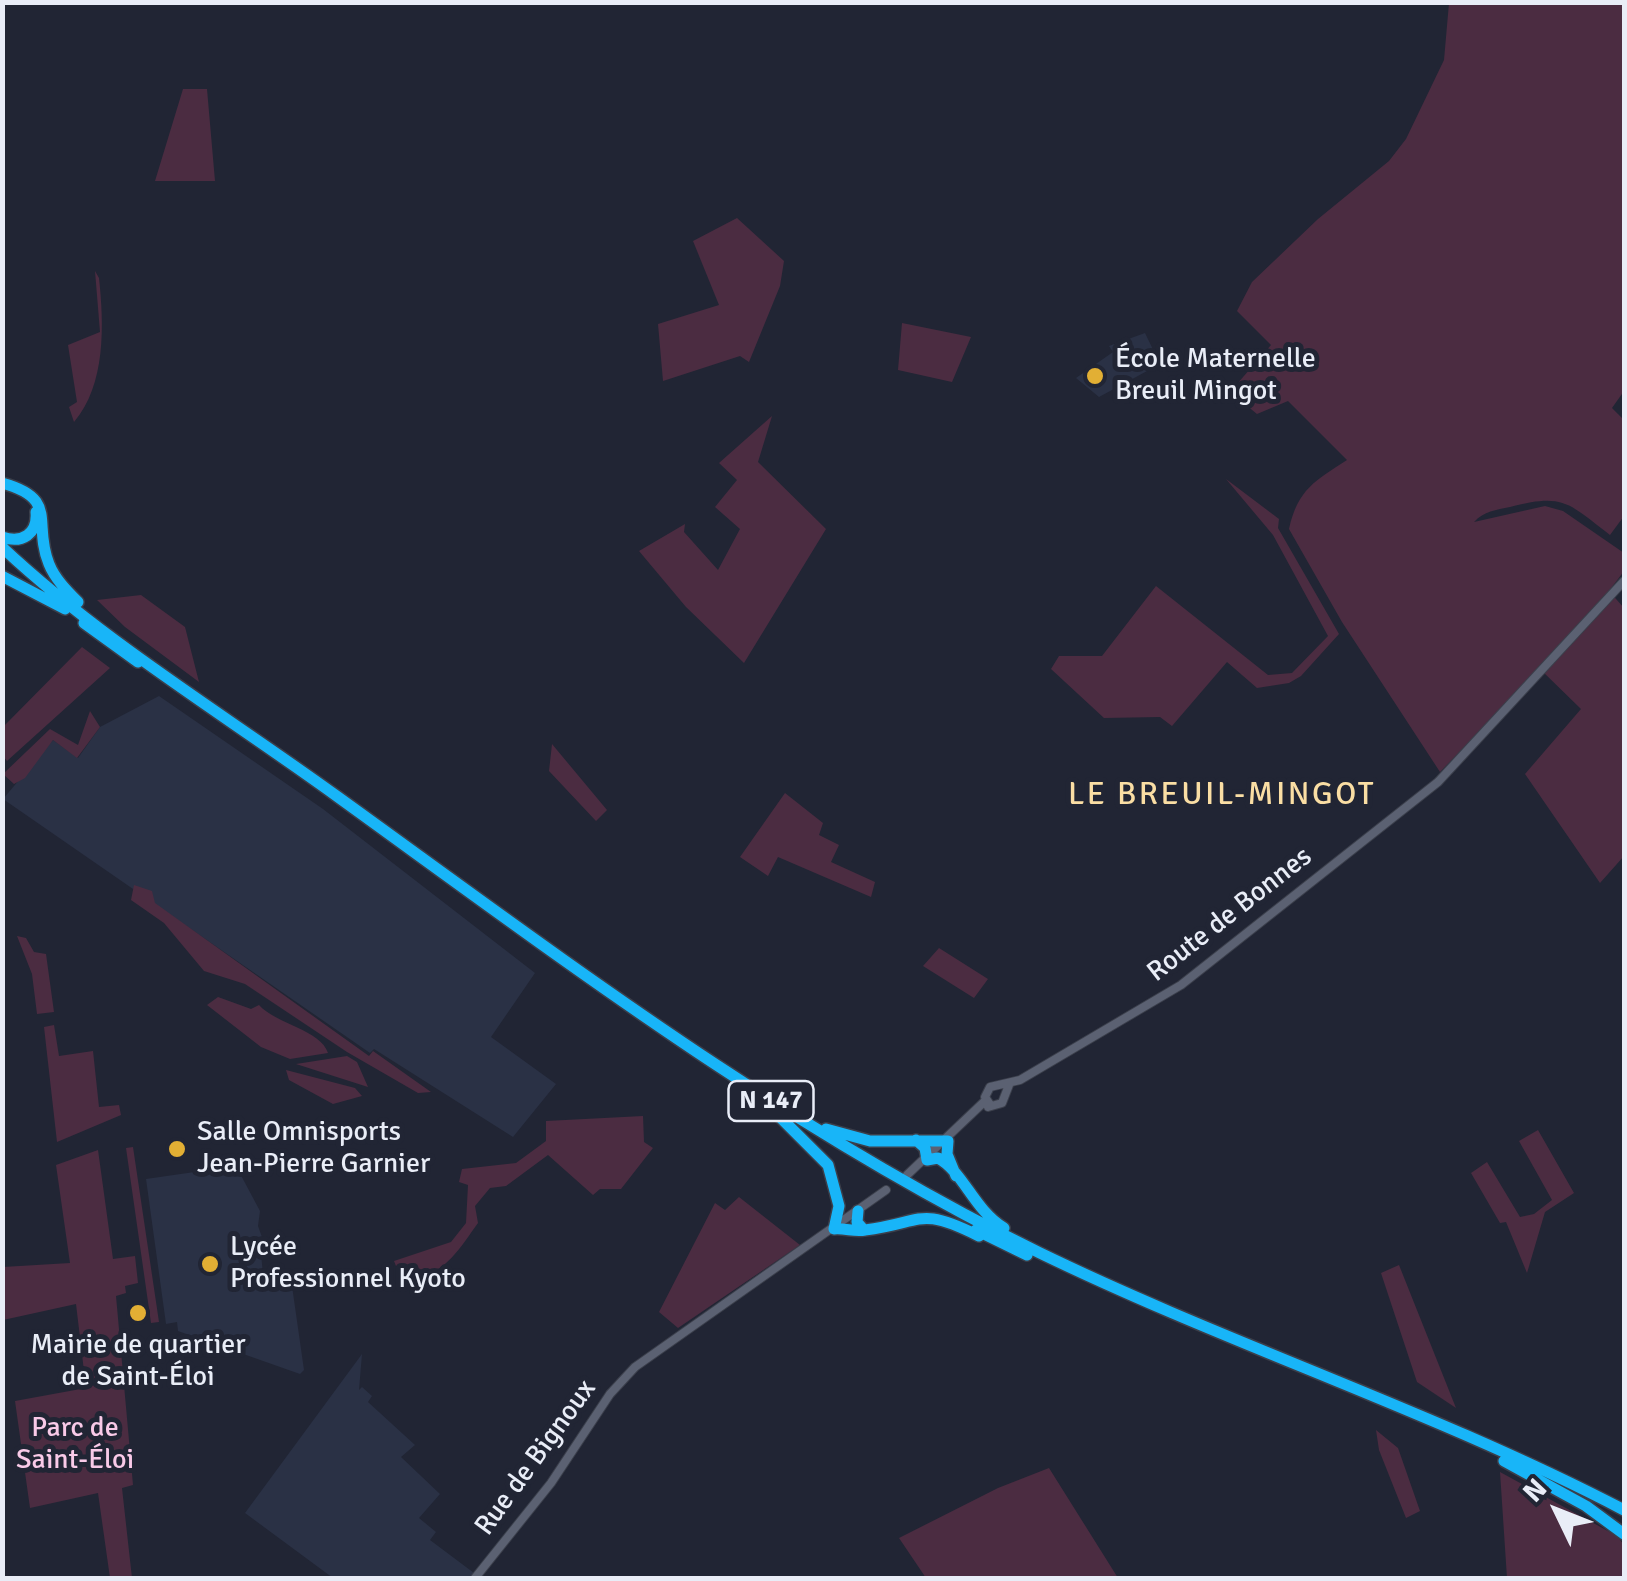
<!DOCTYPE html>
<html>
<head>
<meta charset="utf-8">
<style>
	body { margin:0 }
	#map { position:relative; width:1627px; height:1581px; overflow:hidden; background:#212534; font-family:Signika,sans-serif }
	canvas { display:block }
	.frame { position:absolute; inset:0; border:5px solid #e9edf7; pointer-events:none }
	.north { position:absolute; left:1507px; top:1461px; width:100px; height:100px; -webkit-text-stroke:8px #212534; paint-order:stroke; rotate:313deg; font-size:28px; font-weight:700; line-height:40px; text-align:center; color:#e9edf7 }
	.north::after { content:''; display:block; margin:auto; width:35px; height:45px; background:#e9edf7; clip-path:polygon(50% 0,100% 100%,50% 72%,0 100%) }
</style>
</head>
<body>
<div id="map">
<canvas width="1627" height="1581"></canvas>
<div class="frame"></div>
<div class="north">N</div>
</div>
<script>
const ctx = document.querySelector('canvas').getContext('2d');
ctx.lineJoin = 'round';
function fillPath(path, color) { ctx.fillStyle = color; ctx.fill(path, 'evenodd'); }
function trace(path, color, width, dash) { ctx.strokeStyle = color; ctx.lineWidth = width; ctx.lineCap = dash ? 'butt' : 'round'; ctx.setLineDash(dash || []); ctx.stroke(path); }
function drawText(font, color, halo, rows, align = 'center') {
  ctx.font = font + ' Signika,sans-serif'; ctx.lineWidth = 10; ctx.setLineDash([]); ctx.textBaseline = 'middle'; ctx.strokeStyle = halo; ctx.fillStyle = color; for (const [text, x, y, turn = 0] of rows) {
    ctx.save(); ctx.translate(x, y); ctx.rotate((+turn || 0) * Math.PI / 180); ctx.textAlign = isNaN(turn) ? turn : align; if (halo) ctx.strokeText(text, 0, 0); ctx.fillText(text, 0, 0); ctx.restore();
  }
}
const built = new Path2D(`
	M1145,333l15,31 -61,33 -23,-19 37,-26 -4,-6z
	M159,696l164,113 212,164 -44,64 65,47 -43,53 -139,-88 -4,4 -367,-254 50,-59 25,18 22,-31z
	M236,1166l24,45 -2,15 9,25 -6,2 2,22 27,-3 14,98 -4,4 -122,-43 -1,-9 -11,2 -20,-145z
	M362,1354l-3,36 3,-3 10,9 -4,6 47,43 -14,12 39,37 -21,24 17,14 -6,8 44,33 -4,5h-137l-88,-65z`);
const green = new Path2D(`
	M1449,3h175v388l-12,17 12,12v96l-14,19c-42,-32 -46,-42 -100,-28 -14,3 -26,4 -36,15l71,-16 18,5 61,42v18l-15,20 15,17v248l-24,27 -75,-109 56,-65 -41,-40 -100,103 -98,-150 -53,-93c9,-40 26,-48 58,-69l-59,-59 -31,13 -27,-22 41,-47 -34,-34 15,-29 66,-63 71,-58 17,-22 38,-79z
	M183,89h24l8,92h-60z
	M737,218l47,43 -4,25 -31,76 -9,-6 -77,25 -5,-57 61,-19 -26,-64z
	M95,271l4,7c5,46 7,107 -25,144l-5,-15 8,-5 -9,-57 32,-13z
	M902,323l69,14 -19,45 -54,-12z
	M772,416l-14,46 68,67 -82,134 -58,-56 -47,-56 46,-27 -1,8 34,38 22,-41 -25,-22 22,-27 -18,-17z
	M1226,479l53,40 -1,9 61,106 -38,42 -12,7 -32,5 -30,-26 -55,64 -12,-9 -56,1 -53,-49 8,-13h43l54,-70 112,89 24,-2 36,-37 -55,-101z
	M141,595l44,32 14,55 -74,-55 -28,-27z
	M82,647l28,21 -103,93 -4,-5v-29z
	M90,711l10,16 -23,31 -24,-18 -28,38 -11,6 -11,-10 47,-45 28,16z
	M552,744l55,66 -11,11 -47,-50z
	M785,793l38,30 -4,12 20,10 -8,17 44,20 -4,15 -93,-40 -10,19 -28,-19z
	M134,885l18,6 3,12 214,153 4,-5 58,41 -13,1 -71,-41 -102,-68 -41,-13 -40,-48 -33,-23z
	M17,936l9,2 8,14 12,2 8,58 -17,2 -5,-40z
	M939,948l49,31 -14,19 -51,-32z
	M218,997l33,12 8,-4c17,19 62,25 69,48l-38,6 -29,-12 -54,-42z
	M54,1025l5,31 34,-5 6,56 20,-2 2,10 -64,27 -13,-115z
	M347,1056l10,6 11,25 -72,-23z
	M286,1070l69,18 7,8 -29,8 -44,-24z
	M643,1116l1,26 9,6 -32,41h-21l-7,6 -45,-40 -42,31 -16,2 -15,18 3,17c-21,29 -40,64 -80,48l-4,-10 57,-19 15,-19 2,-38 -9,-3 3,-13 54,-6 30,-22v-20z
	M1538,1130l36,63 -29,19 -18,61 -21,-51 -6,1 -29,-50 16,-11 33,55 14,-3 18,-14 -33,-59z
	M133,1147l26,175 -8,1 -25,-175z
	M98,1150l15,109 22,-3 3,27 -13,3 1,7 -10,3 17,189 -11,3 10,90h-22l-12,-85 -68,15 -15,-107 71,-13 -10,-84 -73,16v-53l67,-4 -14,-98z
	M739,1197l61,48 -122,83 -19,-16 56,-109 10,7z
	M1399,1265l57,143 -39,-26 -36,-109z
	M1376,1430l22,18 22,63 -14,7 -27,-68z
	M1049,1468l69,110h-192l-27,-40 99,-50z
	M1500,1472l117,64 7,9v33h-117z`);
const secondary = new Path2D(`
	M991,1106l-6,-9 5,-10 30,-7 161,-95 257,-203 186,-201
	M988,1107l14,-4 7,-18
	M907,1175l78,-74
	M475,1578l76,-95 59,-89 25,-27 251,-177`);
const highway = new Path2D(`
	M2,483c58,16 30,39 47,81 6,15 18,27 29,38
	M2,537c20,7 36,-3 34,-25
	M2,547c100,94 226,170 336,250 227,164 450,333 702,456 192,93 396,159 584,257
	M2,576l63,33
	M84,623l54,39
	M777,1114l51,51 11,41 -5,23c11,-1 21,3 31,1 59,-7 52,-25 114,6
	M826,1129l44,12h78l-1,13 9,22
	M916,1140l9,8 2,12 11,-2c25,13 36,52 66,70
	M858,1211l-1,11 7,8
	M976,1230l51,25
	M1504,1461l82,45 38,28`);
const markers = [
	[1095,376,10,"#e2af34"],
	[177,1149,10,"#e2af34"],
	[210,1264,10,"#e2af34"],
	[138,1313,10,"#e2af34"]
];
const shields = [
	[771,1101,85]
];
const shieldNames = [
	["N 147",771,1101]
];
const poiNames = [
	["École Maternelle",1115,360],
	["Breuil Mingot",1115,392],
	["Salle Omnisports",197,1133],
	["Jean-Pierre Garnier",197,1165],
	["Lycée",230,1248],
	["Professionnel Kyoto",230,1280],
	["Mairie de quartier",138,1346,"center"],
	["de Saint-Éloi",138,1378,"center"]
];
const streetNames = [
	["Route de Bonnes",1230,915,-38],
	["Rue de Bignoux",536,1458,-54]
];
const parkNames = [
	["Parc de",75,1429],
	["Saint-Éloi",75,1461]
];
const quarterNames = [
	["LE BREUIL-MINGOT",1222,796]
];
fillPath(built, '#2a3145');
fillPath(green, '#4b2c41');
trace(secondary, '#3b3f4b', 10);
trace(highway, '#3b3f4b', 14);
trace(secondary, '#5b6172', 8);
trace(highway, '#18b5f8', 11);
for (const [x, y, r, color] of markers) { const dot = new Path2D(); dot.arc(x, y, r, 0, 2 * Math.PI); ctx.fillStyle = color; ctx.fill(dot); trace(dot, '#212534', 4); }
for (const [x, y, w] of shields) { const box = new Path2D(); box.roundRect(x - w / 2, y - 20, w, 40, 8); ctx.fillStyle = '#212534'; ctx.fill(box); trace(box, '#e9edf7', 2.5); }
drawText('bold 25px', '#e9edf7', null, shieldNames);
drawText('28px', '#e9edf7', '#212534', poiNames, 'left');
drawText('28px', '#e9edf7', '#212534', streetNames);
drawText('28px', '#f9cae8', '#212534', parkNames);
ctx.letterSpacing = '2.5px';
drawText('32px', '#fadea4', '#212534', quarterNames);
ctx.letterSpacing = '0px';
</script>
</body>
</html>
